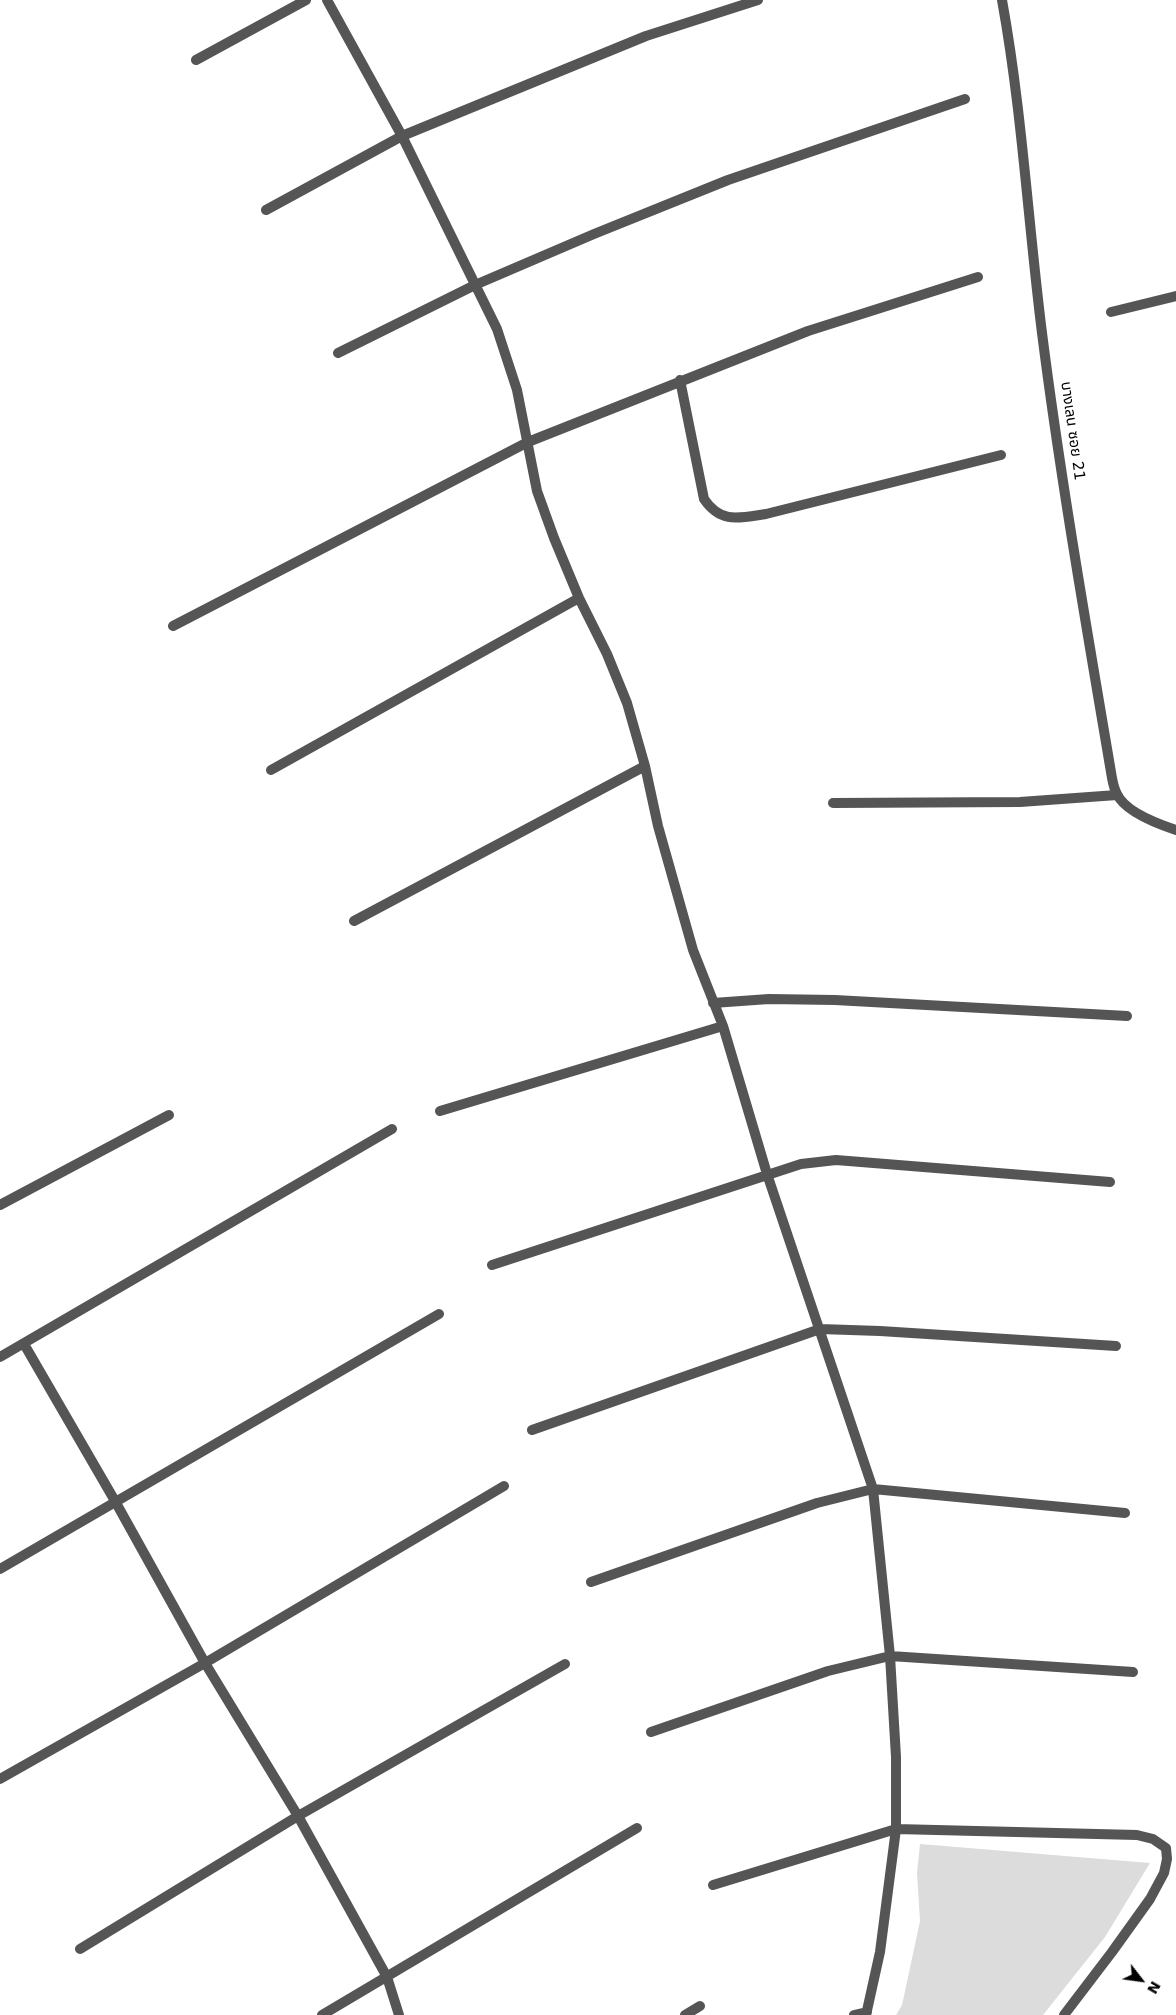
<!DOCTYPE html>
<html>
<head>
<meta charset="utf-8">
<style>
	body { margin:0 }
	#map { position:relative; width:1176px; height:2015px; overflow:hidden; background:#fff; font-family:"DejaVu Sans",sans-serif }
	canvas { display:block }
	.north { position:absolute; left:1116px; top:1955px; width:50px; height:50px; -webkit-text-stroke:4px #fff; paint-order:stroke; rotate:120deg; font-size:14px; font-weight:700; line-height:20px; text-align:center; color:#000 }
	.north::after { content:''; display:block; margin:auto; width:18px; height:22px; background:#000; clip-path:polygon(50% 0,100% 100%,50% 72%,0 100%) }
</style>
</head>
<body>
<div id="map">
<canvas width="1176" height="2015"></canvas>
<div class="north">N</div>
</div>
<script>
const ctx = document.querySelector('canvas').getContext('2d');
ctx.lineJoin = 'round';
function fillPath(path, color) { ctx.fillStyle = color; ctx.fill(path, 'evenodd'); }
function trace(path, color, width, dash) { ctx.strokeStyle = color; ctx.lineWidth = width; ctx.lineCap = dash ? 'butt' : 'round'; ctx.setLineDash(dash || []); ctx.stroke(path); }
function drawText(font, color, halo, rows, align = 'center') {
  ctx.font = font + ' "DejaVu Sans","Noto Sans Thai",sans-serif'; ctx.lineWidth = 4.5; ctx.setLineDash([]); ctx.textBaseline = 'middle'; ctx.strokeStyle = halo; ctx.fillStyle = color; for (const [text, x, y, turn = 0] of rows) {
    ctx.save(); ctx.translate(x, y); ctx.rotate((+turn || 0) * Math.PI / 180); ctx.textAlign = isNaN(turn) ? turn : align; if (halo) ctx.strokeText(text, 0, 0); ctx.fillText(text, 0, 0); ctx.restore();
  }
}
const green = new Path2D(`
	M920,1844l230,19 -45,74 -62,78h-147l6,-10 18,-84 -3,-48z`);
const lane = new Path2D(`
	M1111,312l65,-16`);
const street = new Path2D(`
	M327,0l75,136 95,193 20,61 20,101 17,47 25,60 28,56 20,49 18,63 13,60 35,124 30,76 44,148 106,315 17,167 6,101v72l-16,123 -14,63
	M1002,0c20,110 26,222 40,333 19,149 45,297 70,445 1,5 2,11 5,16 8,18 41,30 59,36
	M196,60l110,-60
	M266,210l136,-74 244,-100 112,-36
	M338,353l137,-68 119,-51 134,-54 237,-81
	M680,380l24,119c17,25 35,19 62,15l235,-59
	M173,626l355,-184 280,-111 170,-54
	M271,770l308,-172
	M833,803l187,-1 97,-7
	M354,921l291,-155
	M713,1003l56,-4 66,1 292,16
	M440,1111l283,-85
	M0,1205l169,-90
	M492,1265l309,-101 35,-4 274,22
	M24,1344l91,157 90,162 93,153 89,161 12,38
	M0,1357l392,-228
	M532,1430l288,-101 60,2 236,15
	M0,1569l439,-255
	M591,1582l226,-79 56,-14 252,24
	M651,1732l177,-61 62,-15 243,16
	M0,1779l205,-116 299,-177
	M713,1885l183,-56 241,6 16,4 13,9 1,11 -3,14 -14,26 -38,53 -48,63
	M80,1949l218,-133 267,-152
	M322,2015l315,-187
	M685,2015l15,-9
	M854,2015l13,-3`);
const streetNames = [
	["บางเลน ซอย 21",1072,431,82]
];
fillPath(green, '#dcdcdc');
trace(lane, '#555', 10);
trace(street, '#555', 10);
drawText('15px', '#000', '#fff', streetNames);
</script>
</body>
</html>
